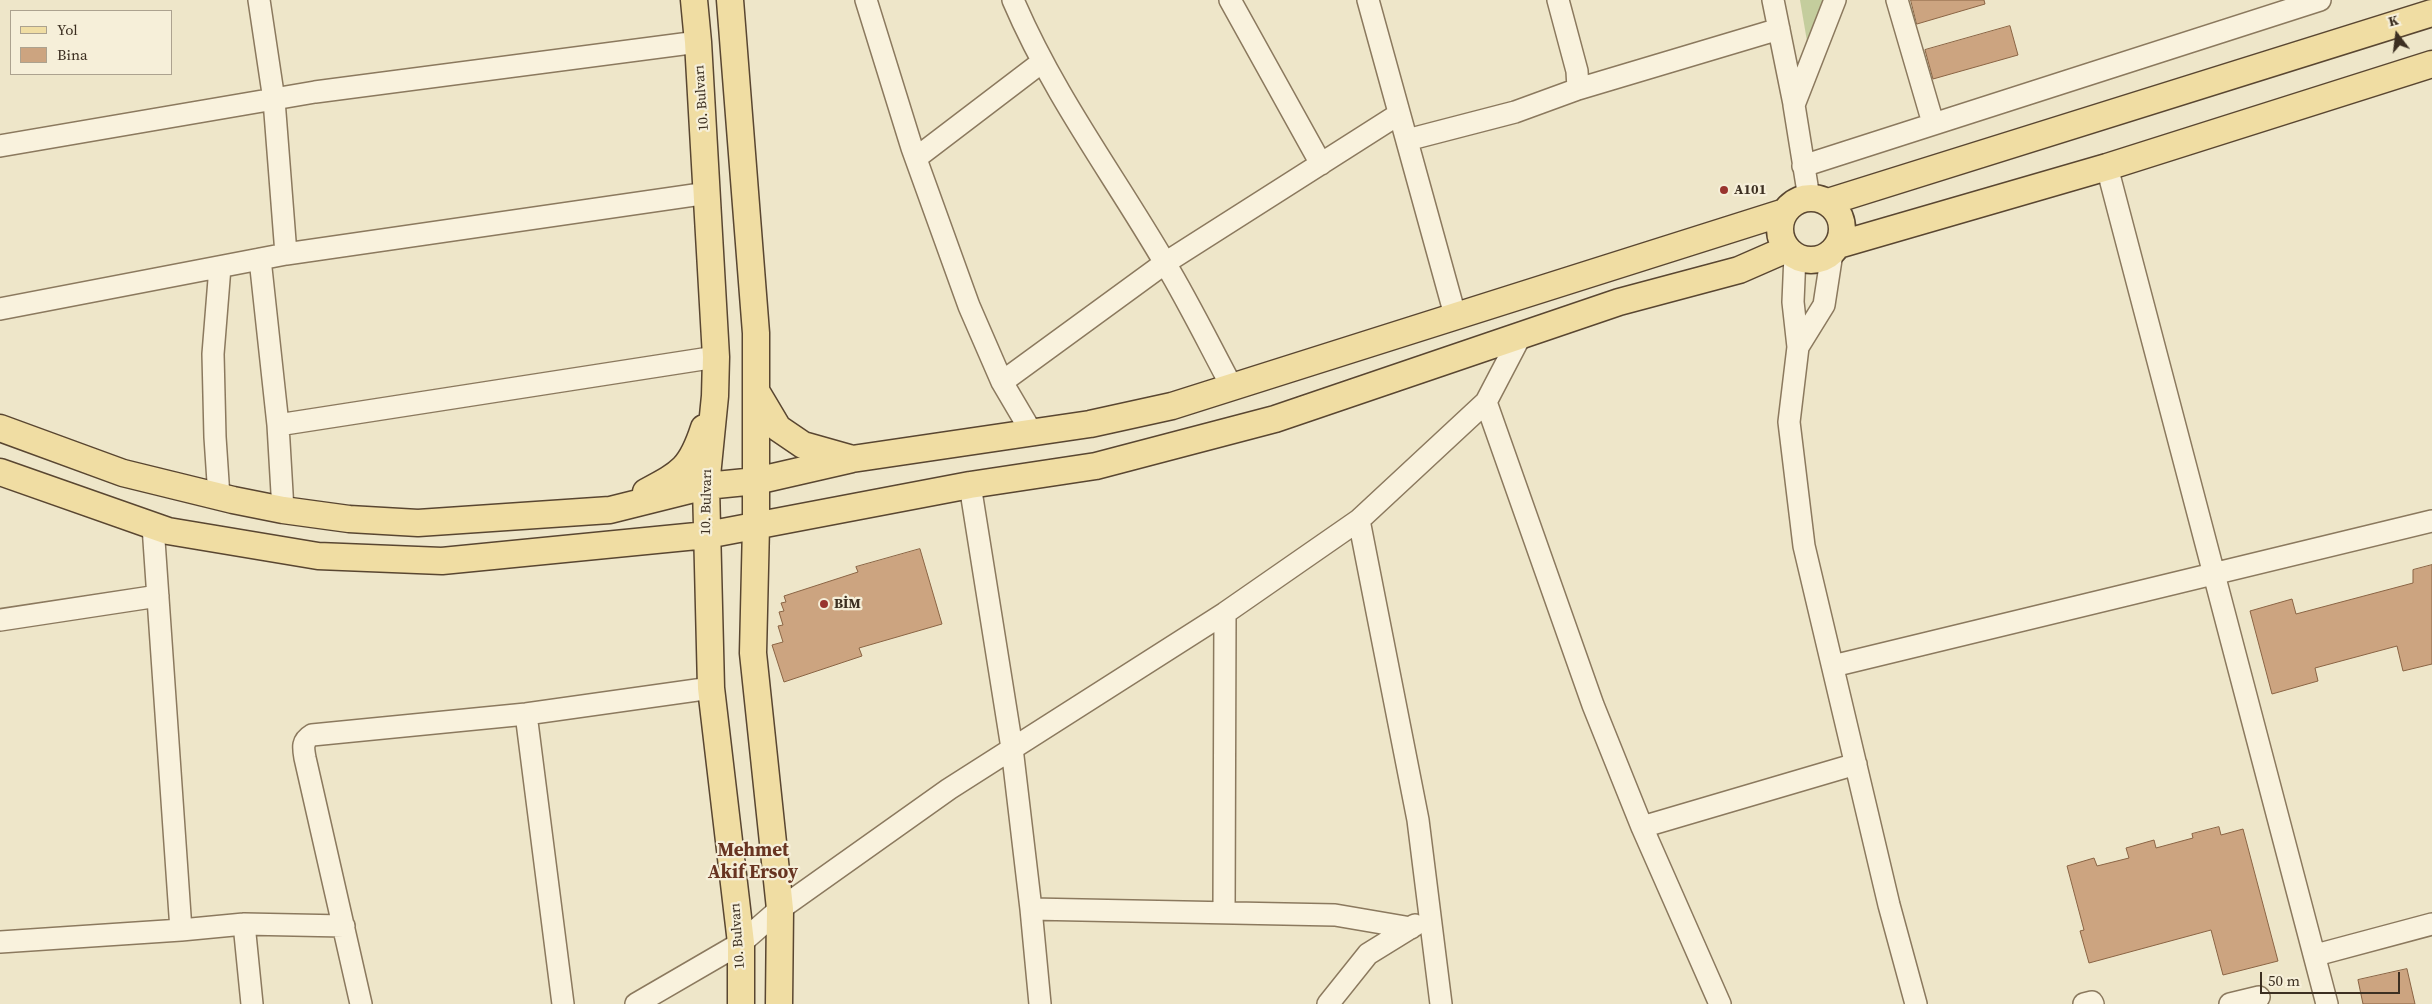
<!DOCTYPE html>
<html>
<head>
<meta charset="utf-8">
<style>
	body { margin:0 }
	#map { position:relative; width:2432px; height:1004px; overflow:hidden; background:#eee6c9; font-family:"Source Serif 4",serif }
	canvas { display:block }
	.legend { position:absolute; left:10px; top:10px; width:162px; height:65px; box-sizing:border-box; background:#f6efd9; border:1px solid #aca28f; margin:0; padding:6px 9px; list-style:none; font-size:15px; color:#3c2f21 }
	.legend li { display:flex; align-items:center; gap:10px; height:25px }
	.legend b { width:25px; border:1px solid #aca28f }
	.north { position:absolute; left:2372px; top:10px; width:50px; height:50px; -webkit-text-stroke:4px #f6efd9; paint-order:stroke; rotate:345deg; font-size:14px; font-weight:700; line-height:20px; text-align:center; color:#3c2f21 }
	.north::after { content:''; display:block; margin:auto; width:18px; height:22px; background:#3c2f21; clip-path:polygon(50% 0,100% 100%,50% 72%,0 100%) }
	.scale { position:absolute; left:2260px; top:972px; width:140px; height:22px; box-sizing:border-box; border:2px solid #3c2f21; border-top:0; padding-left:6px; font-size:15px; line-height:18px; white-space:nowrap; color:#3c2f21; -webkit-text-stroke:4px #f6efd9; paint-order:stroke }
</style>
</head>
<body>
<div id="map">
<canvas width="2432" height="1004"></canvas>
<ul class="legend">
<li><b style="height:6px;background:#f0dda3"></b>Yol</li>
<li><b style="height:14px;background:#cca480"></b>Bina</li>
</ul>
<div class="north">K</div>
<div class="scale">50 m</div>
</div>
<script>
const ctx = document.querySelector('canvas').getContext('2d');
ctx.lineJoin = 'round';
function fillPath(path, color) { ctx.fillStyle = color; ctx.fill(path, 'evenodd'); }
function trace(path, color, width, dash) { ctx.strokeStyle = color; ctx.lineWidth = width; ctx.lineCap = dash ? 'butt' : 'round'; ctx.setLineDash(dash || []); ctx.stroke(path); }
function drawText(font, color, halo, rows, align = 'center') {
  ctx.font = font + ' "Source Serif 4",serif'; ctx.lineWidth = 4.5; ctx.setLineDash([]); ctx.textBaseline = 'middle'; ctx.strokeStyle = halo; ctx.fillStyle = color; for (const [text, x, y, turn = 0] of rows) {
    ctx.save(); ctx.translate(x, y); ctx.rotate((+turn || 0) * Math.PI / 180); ctx.textAlign = isNaN(turn) ? turn : align; if (halo) ctx.strokeText(text, 0, 0); ctx.fillText(text, 0, 0); ctx.restore();
  }
}
const green = new Path2D(`
	M1800,0h33l-24,53z`);
const building = new Path2D(`
	M1911,0h73l1,4 -68,20z
	M2010,26l8,29 -85,24 -8,-29z
	M920,549l22,75 -83,24 3,8 -78,26 -12,-37 11,-3 -5,-16 5,-1 -4,-13 5,-1 -3,-8 5,-1 -2,-6 74,-24 -2,-5z
	M2432,565v99l-29,7 -6,-25 -82,22 3,13 -46,13 -22,-83 42,-12 4,15 117,-31v-13z
	M2219,827l2,8 22,-6 35,132 -55,14 -12,-45 -122,33 -9,-32 4,-1 -17,-64 27,-8 3,8 32,-8 -3,-10 28,-8 2,8 37,-10 -1,-4z
	M2407,969l8,35h-52l-5,-24z`);
const minor = new Path2D(`
	M259,0l15,100 12,154
	M866,0l46,148 57,158 33,76 30,51
	M1013,0c41,96 100,174 152,263 24,40 45,83 67,124
	M1230,0l91,164
	M1368,0l87,315
	M1773,0l21,104
	M1897,0l36,123
	M1578,89l201,-60
	M1407,140l108,-28 63,-23 -1,-18 -19,-71
	M0,146l315,-54 383,-50
	M916,158l126,-96
	M1803,166l517,-166
	M2107,167l220,837
	M1809,198l-15,-93 41,-105
	M1795,255l-2,47 5,45 -9,75 15,124 85,359 27,99
	M260,259l18,166 5,85
	M0,309l286,-55 422,-61
	M1798,347l26,-42 8,-52
	M1002,382l163,-119 234,-149
	M1486,402l107,303 49,122 78,177
	M278,425l438,-68
	M970,485l42,263 19,161 9,95
	M219,497l-4,-60 -2,-83 7,-87
	M1359,520l59,300 23,184
	M153,526l28,404
	M0,620l158,-24
	M1833,666l599,-145
	M526,714l37,290
	M1642,827l214,-63
	M1031,909l304,6 76,13
	M1224,913l1,-300
	M244,924l8,80
	M0,942l181,-12 63,-6 100,2
	M2316,955l116,-31
	M361,1004l-56,-246c-2,-11 -3,-17 7,-23l214,-21 185,-26
	M636,1004l105,-61 39,-34 169,-120 276,-176 134,-93 127,-118 35,-67
	M1328,1004l40,-50 47,-29
	M2084,1004l8,-2 1,2
	M2230,1004l29,-7`);
const major = new Path2D(`
	M694,0l4,42 18,315 -1,39 -9,90 5,202 30,255v61
	M730,0l26,333v193l-3,127 27,256 -1,95
	M1780 229a31 31 0 1 1 62 0a31 31 0 1 1-62 0Z
	M1828,202l604,-189
	M1838,245l269,-78 325,-103
	M756,391l22,37 25,17 46,13
	M0,428l123,45 110,27 50,10 66,9 69,4 192,-13 96,-24 50,-5 96,-22 238,-35 82,-18 613,-194
	M0,472l168,59 150,25 124,5 265,-26 263,-50 126,-19 179,-47 344,-117 120,-32 48,-21
	M646,492c36,-19 45,-24 58,-64`);
const markers = [
	[1724,190,5,"#99342e"],
	[824,604,5,"#99342e"]
];
const streetNames = [
	["10. Bulvarı",702,98,-94],
	["10. Bulvarı",707,502,-89],
	["10. Bulvarı",738,936,-94]
];
const poiNames = [
	["A101",1734,190],
	["BİM",834,604]
];
const districtNames = [
	["Mehmet",753,851],
	["Akif Ersoy",753,873]
];
fillPath(green, '#c4cd9d');
fillPath(building, '#cca480');
trace(building, '#8a6444', 1);
trace(minor, '#8b795e', 24);
trace(major, '#594631', 29);
trace(minor, '#f9f2dd', 21);
trace(major, '#f0dda3', 26);
for (const [x, y, r, color] of markers) { const dot = new Path2D(); dot.arc(x, y, r, 0, 2 * Math.PI); ctx.fillStyle = color; ctx.fill(dot); trace(dot, '#f6efd9', 2); }
drawText('14px', '#3c2f21', '#f6efd9', streetNames);
drawText('bold 14px', '#3c2f21', '#f6efd9', poiNames, 'left');
drawText('bold 19px', '#683421', '#f6efd9', districtNames);
</script>
</body>
</html>
